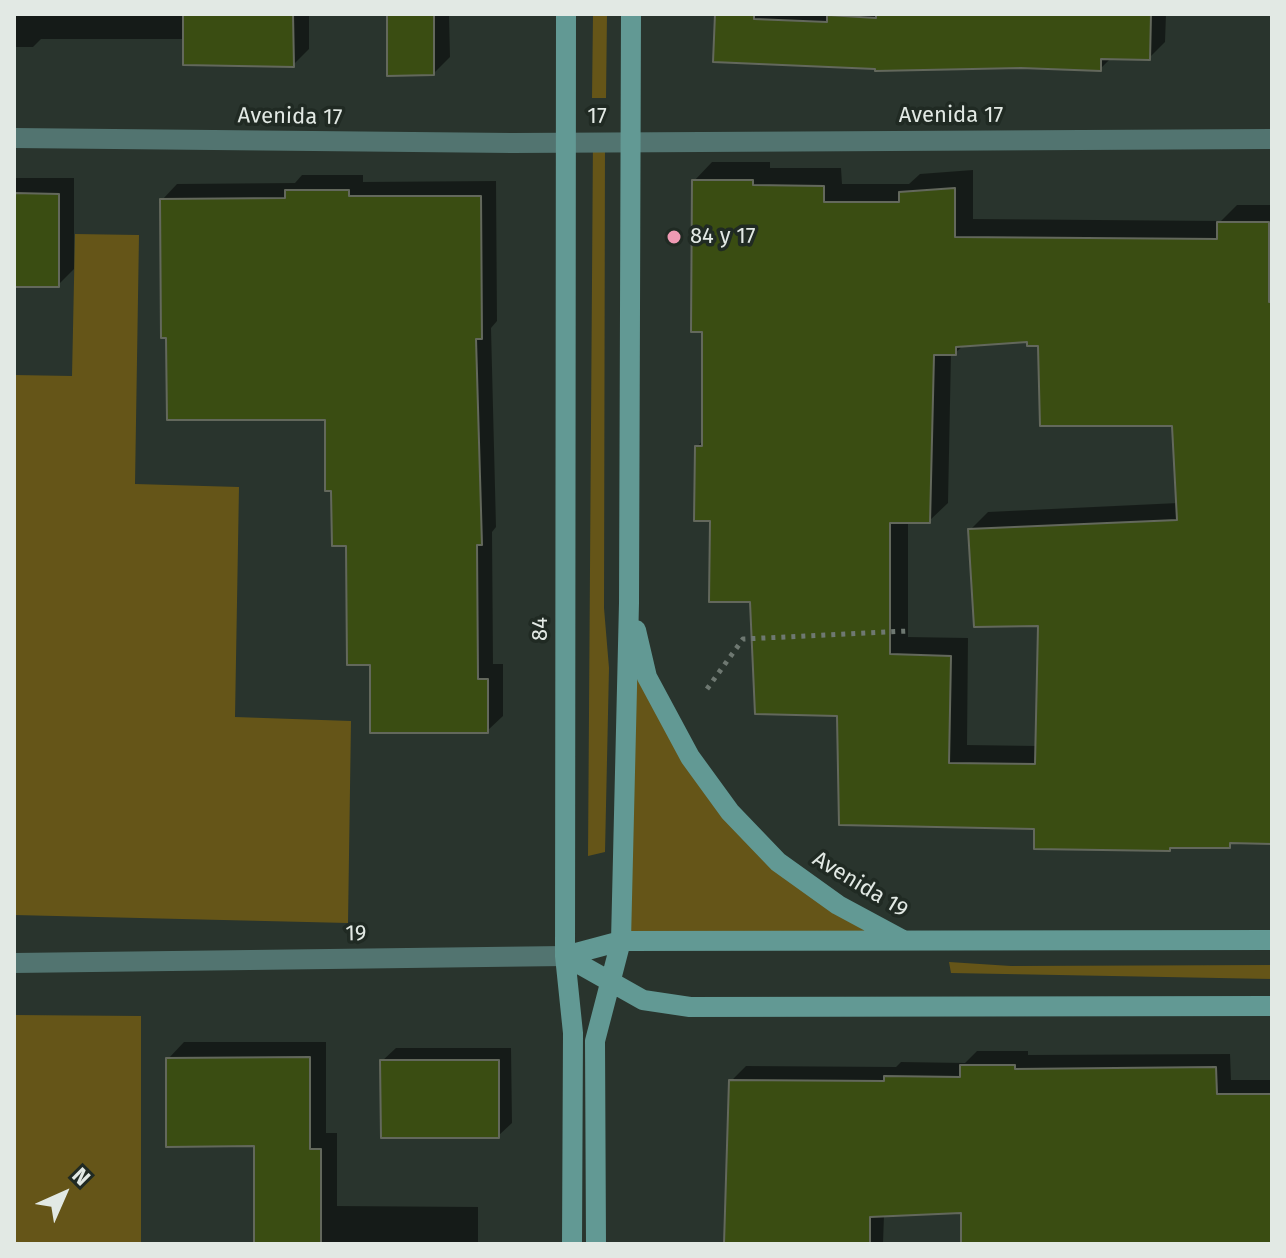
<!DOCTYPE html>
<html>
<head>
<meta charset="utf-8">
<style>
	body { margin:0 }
	#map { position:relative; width:1286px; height:1258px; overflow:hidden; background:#29342d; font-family:"Fira Sans",sans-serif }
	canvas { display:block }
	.frame { position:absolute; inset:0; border:16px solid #e2e9e4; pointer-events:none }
	.north { position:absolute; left:24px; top:1154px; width:80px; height:80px; -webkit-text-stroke:6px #202a23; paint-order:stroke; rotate:45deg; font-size:22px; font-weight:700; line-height:32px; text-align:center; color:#e2e9e4 }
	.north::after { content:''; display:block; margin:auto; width:28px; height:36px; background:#e2e9e4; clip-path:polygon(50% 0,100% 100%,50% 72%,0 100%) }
</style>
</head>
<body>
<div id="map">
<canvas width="1286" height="1258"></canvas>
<div class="frame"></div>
<div class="north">N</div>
</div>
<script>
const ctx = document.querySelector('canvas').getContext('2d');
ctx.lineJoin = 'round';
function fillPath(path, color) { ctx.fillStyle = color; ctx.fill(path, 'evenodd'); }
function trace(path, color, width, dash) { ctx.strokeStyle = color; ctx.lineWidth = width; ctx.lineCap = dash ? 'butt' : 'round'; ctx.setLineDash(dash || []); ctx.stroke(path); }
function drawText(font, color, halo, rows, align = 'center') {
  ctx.font = font + ' "Fira Sans",sans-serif'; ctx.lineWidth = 7; ctx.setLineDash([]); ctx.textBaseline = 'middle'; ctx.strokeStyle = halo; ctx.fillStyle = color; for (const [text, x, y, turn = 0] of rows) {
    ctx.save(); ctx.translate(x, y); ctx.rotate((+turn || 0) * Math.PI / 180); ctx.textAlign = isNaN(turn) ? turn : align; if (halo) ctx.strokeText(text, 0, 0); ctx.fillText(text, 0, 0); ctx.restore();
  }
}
const green = new Path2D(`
	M593,14h14l-1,84h-14z
	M593,136h12l-1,472 5,60 -4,184 -17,4z
	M75,234l64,1 -4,249 104,3 -4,230 116,4 -3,202 -334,-8v-540l58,1z
	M635,627l55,130 88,105 128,80 -285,-1z
	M949,962l62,4 261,-1v14l-321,-6z
	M14,1015l127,1v228h-127z`);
const shadow = new Path2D(`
	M14,14h295v35l-16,16 -108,-26h-144l-8,8h-19z
	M389,14h60l1,43 -16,16z
	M717,14h449l-1,28 -16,16 -37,-1 -12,12z
	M712,162h58v6h71l1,16h67l11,-10 53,-4v49l248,2 16,-16h35v637l-38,-1 -5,5 -193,-19 -197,-113 -87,-114 -40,-81 -15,-72 7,-8v-109l-10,-149zM1029,340l145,84 4,79 -190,9 -18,18 70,94 -2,122 -71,-1 1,-107 -60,-1v-116h21l19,-18 3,-150h4l9,-8z
	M302,175h61v7l133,-1 1,140 -6,7 5,199 -4,5 1,132h10v52l-16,15 -115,-68 -24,-119 -15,-55 -6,-71 -159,-82 -6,-136 15,-16 118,-1z
	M14,178h60v91l-16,16h-44z
	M184,1042h142v91h11v73l141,1v37h-222v-100l-88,-85z
	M396,1048h115l1,75 -14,13 -116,-75z
	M977,1051h51v4l202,-1 1,26h41v164h-309v-33l-79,4 -1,29h-156l4,-163 15,-15 150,1 5,-5 64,1z`);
const building = new Path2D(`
	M183,14h110l1,53 -111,-2z
	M387,14h47v61l-47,1z
	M715,14h39v5l73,3v-7l49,3v-4h275l-1,46 -49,-1v12l-80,-3 -146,3v-2l-162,-7z
	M692,180h61v5l71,1v16h75v-10l56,-4v49l262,2v-17h52v80h3v542l-42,-1v5h-60v3l-136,-2v-20l-195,-4 -2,-109 -82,-2 -5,-112h-41l1,-81h-16l1,-75h7v-114h-11zM1027,342v4h11l2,80h132l5,94 -209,9 6,98 64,-1 -3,138 -86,-1 2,-107 -61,-2v-131h40l4,-168h22v-8z
	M285,190h64v6h132l1,143h-6l6,206h-5l1,134h10v54h-118v-68h-23l-1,-119h-14l-1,-55h-6v-71h-158l-1,-82h-5l-1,-139 125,-1z
	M14,193l45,1v93h-45z
	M310,1057v92h11v95h-67v-98l-88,1v-89z
	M380,1060h119v78h-118z
	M960,1065h55v4l201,-2 1,27h55v150h-311v-31l-91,4v27h-146l5,-164 155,1v-5l76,1z`);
const path = new Path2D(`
	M707,689l36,-50 165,-8`);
const street = new Path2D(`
	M14,138l498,5 760,-4
	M14,963l551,-7`);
const secondary = new Path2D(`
	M566,14l-1,942 8,77 -1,211
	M636,630l11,47 43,80 40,55 48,50 60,43 65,35
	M565,956l78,44 47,7 582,-1
	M565,956l56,-15 651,-1
	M596,1244l-1,-203 26,-100 8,-338 2,-589`);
const markers = [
	[674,237,8,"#f09ab4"]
];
const streetNames = [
	["Avenida 17",951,116],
	["Avenida 17",290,117,1],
	["17",597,117],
	["84",541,629,-90],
	["Avenida 19",860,885,31],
	["19",356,934,-1]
];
const poiNames = [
	["84 y 17",690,237]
];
fillPath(green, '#655518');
fillPath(shadow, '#0007');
fillPath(building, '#3a4d12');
trace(building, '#63685c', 2);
trace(path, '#6e7871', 5, [4, 6]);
trace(street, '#527470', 20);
trace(secondary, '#629994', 20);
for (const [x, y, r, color] of markers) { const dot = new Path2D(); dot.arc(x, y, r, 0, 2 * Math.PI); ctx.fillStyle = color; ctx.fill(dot); trace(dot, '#202a23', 3); }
drawText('22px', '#e2e9e4', '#202a23', streetNames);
drawText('22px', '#e2e9e4', '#202a23', poiNames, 'left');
</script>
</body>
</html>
